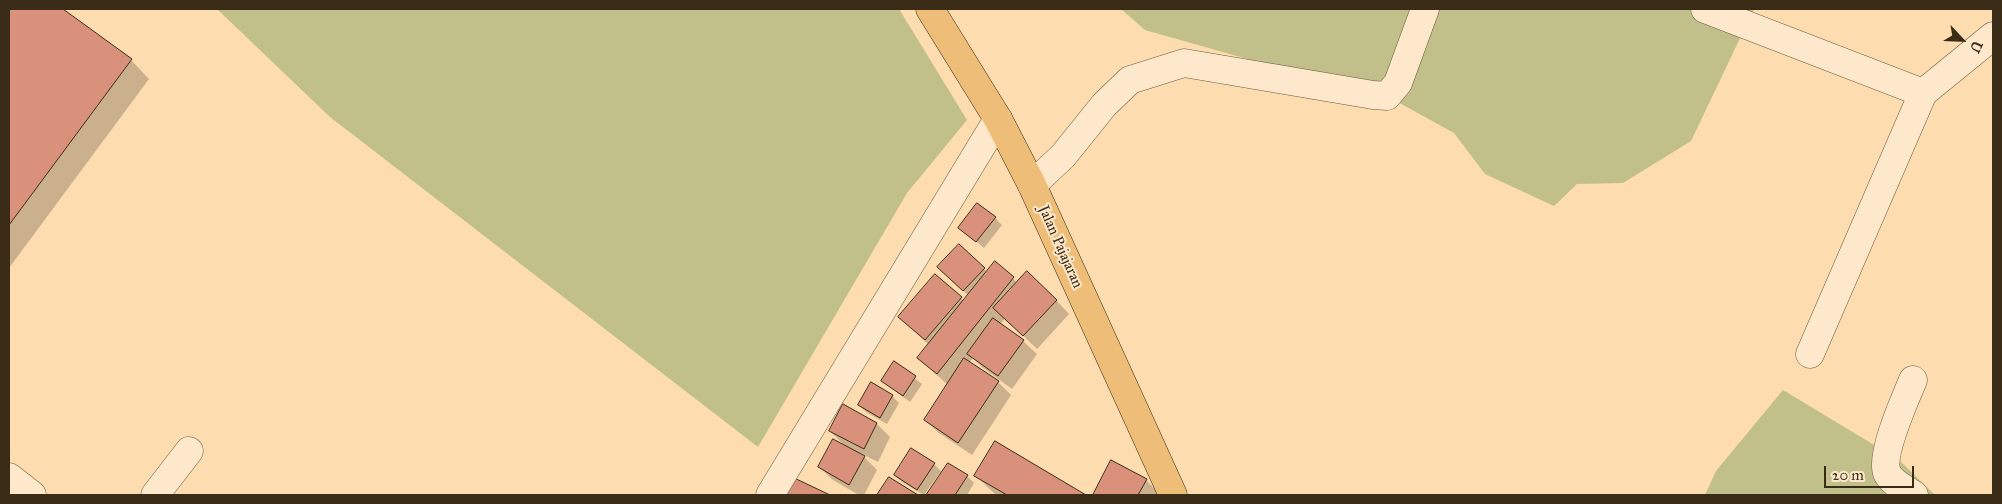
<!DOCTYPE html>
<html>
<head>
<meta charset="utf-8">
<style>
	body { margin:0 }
	#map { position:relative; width:2002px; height:504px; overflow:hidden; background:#fddcaf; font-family:"IM FELL Great Primer",serif }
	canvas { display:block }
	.frame { position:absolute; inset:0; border:10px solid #3b2c18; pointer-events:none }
	.north { position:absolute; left:1937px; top:15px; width:50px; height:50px; -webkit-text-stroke:4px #fee8cb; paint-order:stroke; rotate:115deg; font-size:14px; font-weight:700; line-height:20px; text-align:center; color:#3b2c18 }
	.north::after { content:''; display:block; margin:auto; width:18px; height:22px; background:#3b2c18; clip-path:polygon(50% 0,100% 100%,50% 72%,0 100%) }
	.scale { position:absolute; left:1824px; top:466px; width:90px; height:22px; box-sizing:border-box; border:2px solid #3b2c18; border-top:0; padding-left:6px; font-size:15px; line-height:18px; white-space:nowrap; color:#3b2c18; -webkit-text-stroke:4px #fee8cb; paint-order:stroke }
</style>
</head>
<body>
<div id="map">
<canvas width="2002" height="504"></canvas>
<div class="frame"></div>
<div class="north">U</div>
<div class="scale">20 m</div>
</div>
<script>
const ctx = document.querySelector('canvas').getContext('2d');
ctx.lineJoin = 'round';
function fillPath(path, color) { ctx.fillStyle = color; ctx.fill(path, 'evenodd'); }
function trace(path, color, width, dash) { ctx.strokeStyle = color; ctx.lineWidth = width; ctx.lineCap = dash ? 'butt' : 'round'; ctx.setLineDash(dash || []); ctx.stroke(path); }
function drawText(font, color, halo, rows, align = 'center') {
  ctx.font = font + ' "IM FELL Great Primer",serif'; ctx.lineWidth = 4; ctx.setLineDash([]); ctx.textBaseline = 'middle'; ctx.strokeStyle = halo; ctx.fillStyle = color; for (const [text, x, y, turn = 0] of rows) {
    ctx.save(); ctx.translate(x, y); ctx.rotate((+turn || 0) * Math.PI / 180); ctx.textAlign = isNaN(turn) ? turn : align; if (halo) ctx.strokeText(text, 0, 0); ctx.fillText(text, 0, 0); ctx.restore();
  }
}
const green = new Path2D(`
	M217,9h682l68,111 -60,73 -149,254 -428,-330z
	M1121,9h633l-63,132 -68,42 -46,1 -23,22 -69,-32 -31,-41 -58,-32 -251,-71z
	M1783,390l116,70 36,35h-230l11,-24z`);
const shadow = new Path2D(`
	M9,9h52l70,51 18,19 -140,189z
	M995,218l7,7 -18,23 -24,-20z
	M959,246l28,26 8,-9 23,20 38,17 13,14 -32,35 -32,-31 -5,7 23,16 14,13 -25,35 -30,-22 -9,-9 -4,5 29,19 13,13 -39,60 -33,-22 -14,-13 23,-35 -30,-27 11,-13 -29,-28 61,-19 3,3 5,-5 -17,-15z
	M894,363l28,21 -12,18 -28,-21z
	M892,396l7,7 -12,21 -21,-12 -7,-7z
	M877,424l13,13 -12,25 -18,-9 17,17 -13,25h-5l-26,-15 -14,-13 26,-21 -15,-15z
	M995,443l88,52h-87l-20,-19z
	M1111,462l35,18 13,13 -1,2h-63z
	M934,464l7,7 -17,24 -22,-13 -7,-7z
	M948,464l19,12 7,7 -7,12 -38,-1z`);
const building = new Path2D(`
	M9,9h54l69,50 -123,166z
	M977,203l19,14 -20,25 -18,-14z
	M959,244l26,24 -22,23 -26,-24z
	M995,261l19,16 -77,97 -20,-16z
	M1027,271l30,29 -34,36 -30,-28z
	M935,274l27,23 -37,43 -27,-23z
	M993,318l31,22 -26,36 -31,-22z
	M964,358l35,23 -41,62 -34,-23z
	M894,361l22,15 -13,20 -22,-15z
	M871,382l22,13 -13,23 -22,-13z
	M843,404l34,19 -13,26 -35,-18z
	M833,439l32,17 -16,29 -31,-18z
	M995,441l91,54h-79l-33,-19z
	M911,448l24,15 -18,27 -23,-15z
	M1111,460l36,19 -9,16h-45z
	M948,463l20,12 -13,20h-26l-2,-1z
	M790,476l40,19h-49z
	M889,477l29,18h-41z`);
const minor = new Path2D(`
	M1705,9l218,84 70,-57
	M1032,185l31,-29 41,-51 26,-25 54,-17 189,32 14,1 11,-13 27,-74
	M1810,354l113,-261
	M1913,380c-8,19 -33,75 -26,93 5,10 18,16 27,22
	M9,477l23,18
	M155,495l34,-44
	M770,495l228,-376`);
const major = new Path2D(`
	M930,9l68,110 34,66 141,310`);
const streetNames = [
	["Jalan Pajajaran",1060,247,66]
];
fillPath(green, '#c1c08a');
fillPath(shadow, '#0003');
fillPath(building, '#d9917b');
trace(building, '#3b2c18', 1);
trace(minor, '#6c583e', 29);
trace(major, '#3b2c18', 29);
trace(minor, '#fee8cb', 28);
trace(major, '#eebe78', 28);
drawText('15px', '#3b2c18', '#fee8cb', streetNames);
</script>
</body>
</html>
